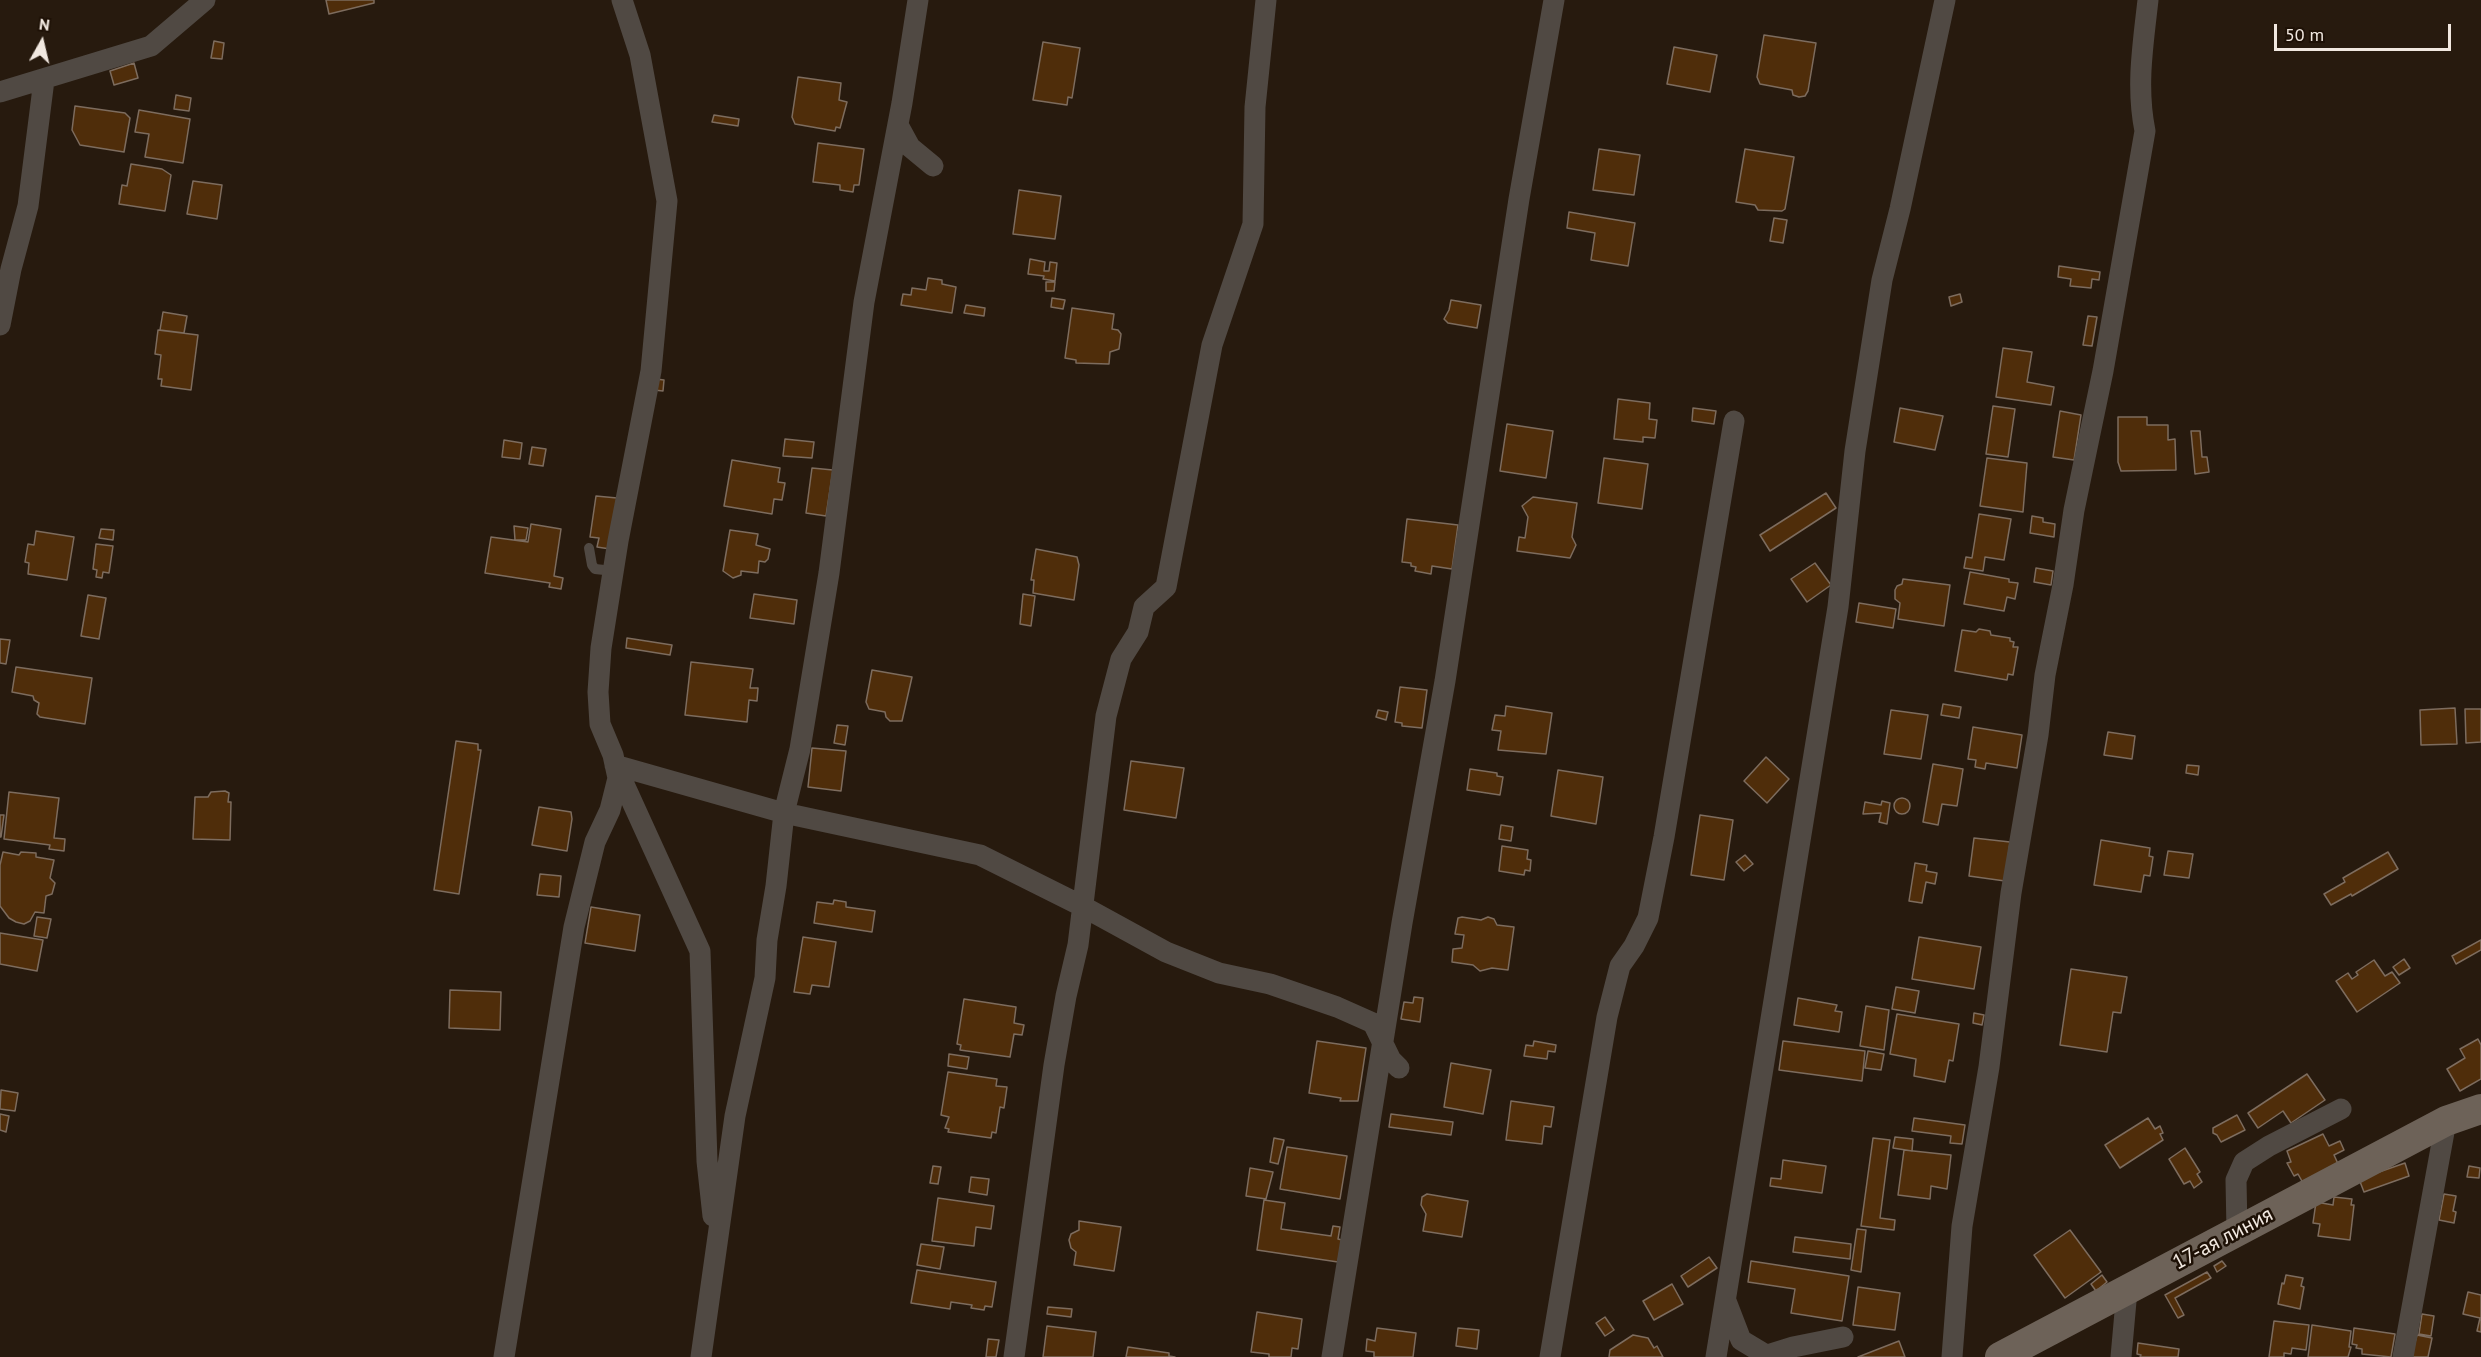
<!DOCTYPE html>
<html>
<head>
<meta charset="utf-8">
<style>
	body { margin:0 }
	#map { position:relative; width:2481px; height:1357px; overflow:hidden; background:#271a0e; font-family:"PT Sans",sans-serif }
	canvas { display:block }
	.north { position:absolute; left:12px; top:12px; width:60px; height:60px; -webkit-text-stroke:4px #1e1106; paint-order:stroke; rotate:8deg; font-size:16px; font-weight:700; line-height:24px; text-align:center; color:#f1e8e0 }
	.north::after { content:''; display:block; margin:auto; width:21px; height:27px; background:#f1e8e0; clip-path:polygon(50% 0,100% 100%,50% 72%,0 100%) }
	.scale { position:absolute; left:2274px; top:24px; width:177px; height:27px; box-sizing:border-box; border:3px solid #f1e8e0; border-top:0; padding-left:8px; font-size:18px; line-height:21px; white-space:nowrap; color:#f1e8e0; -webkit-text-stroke:4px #1e1106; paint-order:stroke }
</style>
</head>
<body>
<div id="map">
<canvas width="2481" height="1357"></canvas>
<div class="north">N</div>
<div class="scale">50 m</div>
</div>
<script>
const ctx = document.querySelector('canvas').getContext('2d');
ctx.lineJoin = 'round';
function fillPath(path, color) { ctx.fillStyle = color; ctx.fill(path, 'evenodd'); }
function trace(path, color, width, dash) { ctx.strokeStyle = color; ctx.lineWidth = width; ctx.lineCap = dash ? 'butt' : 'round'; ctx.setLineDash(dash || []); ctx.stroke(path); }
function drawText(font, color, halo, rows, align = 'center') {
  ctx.font = font + ' "PT Sans",sans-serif'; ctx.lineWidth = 5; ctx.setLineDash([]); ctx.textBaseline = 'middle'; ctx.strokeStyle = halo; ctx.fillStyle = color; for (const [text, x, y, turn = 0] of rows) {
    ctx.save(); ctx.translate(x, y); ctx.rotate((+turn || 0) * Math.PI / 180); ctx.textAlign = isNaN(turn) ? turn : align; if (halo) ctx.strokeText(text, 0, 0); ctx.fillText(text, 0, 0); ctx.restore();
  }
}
const building = new Path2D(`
	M326,0h48v3l-45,11z
	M1764,35l52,8 -8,48 -3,5 -6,1 -6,-2 -1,-5 -32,-6 -3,-7z
	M214,41l10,2 -2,16 -11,-1z
	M1043,42l37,6 -8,50 -4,-1 -1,8 -34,-5z
	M1674,47l43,8 -7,37 -43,-8z
	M134,63l4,15 -24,7 -4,-14z
	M798,77l43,6 -2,17 8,2 -7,26 -4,-1 -1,4 -40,-7 -3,-7z
	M176,95l15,3 -2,13 -15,-2z
	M75,106l50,7 5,5 -6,34 -44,-7 -8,-15z
	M139,110l51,9 -7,44 -38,-6 4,-23 -14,-2z
	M714,115l25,4 -1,7 -26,-4z
	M818,143l46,6 -5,36h-5l-1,7 -13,-2v-5l-27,-3z
	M1599,149l41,6 -6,40 -41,-5z
	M1745,149l49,8 -9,52 -3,2 -24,-1 -3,-5 -19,-3z
	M131,164l31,5 9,6 -6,36 -46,-7 3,-19 5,1z
	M193,181l29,4 -5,34 -30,-5z
	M1019,190l42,6 -6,43 -42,-5z
	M1569,212l66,11 -7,43 -37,-6 4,-27 -28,-5z
	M1774,218l13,2 -4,23 -13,-2z
	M1030,259l15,3 -1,9h5l1,-9 7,1 -2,18 -12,-2 1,-3 -16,-2z
	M2059,266l41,6 -1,8 -7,-1 -1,9 -21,-2 1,-7 -13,-2z
	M928,278l14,2v4l14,3 -4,26 -51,-8 2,-11 8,1 1,-7 14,2z
	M1046,282h9l-1,9h-8z
	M1960,294l2,8 -11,4 -2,-9z
	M1052,298l13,2 -2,9 -12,-2z
	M1451,300l30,5 -4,23 -29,-5 -4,-4 5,-9z
	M966,305l19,3 -1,8 -20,-3z
	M1072,308l42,6 -2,15 6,1 3,4 -2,15 -9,3 -1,12 -33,-1v-3l-11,-2z
	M163,312l24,4 -3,17 -24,-3z
	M2088,316l9,1 -5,29 -9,-1z
	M158,330l40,5 -7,55 -30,-4 1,-7h-4l3,-24 -6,-1z
	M2003,348l29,4 -5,30 27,5 -3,18 -55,-8z
	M656,379l8,1 -1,11 -9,-1z
	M1618,399l32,4 -1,16 8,1 -2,18 -12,-1v5l-29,-3z
	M1993,406l22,3 -7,48 -22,-3z
	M1693,408l23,3 -2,13 -22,-3z
	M1900,408l43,8 -8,34 -41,-8z
	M2060,411l21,4 -7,45 -21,-3z
	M2118,417h29v8h21v15l7,-1 1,31 -55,1 -3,-9z
	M1507,424l46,7 -7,47 -46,-7z
	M2191,431h9l2,26h5l2,15 -14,2z
	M785,439l29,3 -2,16 -29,-2z
	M504,440l18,3 -2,16 -18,-2z
	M532,447l14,2 -3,17 -14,-2z
	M1604,458l44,6 -6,45 -44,-6z
	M1987,458l40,5 -4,49 -43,-6z
	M732,460l48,8 -2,14 7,1 -3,17 -8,-1 -2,15 -48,-8z
	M812,468l21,2 -7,46 -20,-3z
	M1826,493l10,15 -66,43 -10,-16z
	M596,496l21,2 -7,51 -13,-2 2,-9 -9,-1z
	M1533,497l44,6 -5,34 4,8 -6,13 -53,-7 2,-14 6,1 3,-21 -6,-11z
	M1979,514l32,5 -7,41 -19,-3 -2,14 -19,-3 2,-11 6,1z
	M2032,516l11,2v4l12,2 -1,13 -24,-4z
	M1407,519l51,6 -6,44 -20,-3 -1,8 -16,-3 1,-4 -5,-1v-3l-9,-1z
	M531,524l30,5 -7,47 9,2 -2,11 -12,-2 1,-4 -65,-10 6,-36 37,5z
	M514,526l14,2 -2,12h-11z
	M101,529l13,1 -1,10 -14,-2z
	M730,530l28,4 -2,11 14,4 -2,10 -3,3 -6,-1 -1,12 -17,-2v4l-8,3 -10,-7z
	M36,531l38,6 -7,43 -39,-6 1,-11 -4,-1 3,-18 6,1z
	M96,544l17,2 -4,27 -6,-1 -1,6 -6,-1 1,-7 -4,-1z
	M1036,549l41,8 2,8 -5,35 -41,-7 1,-13h-3z
	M1815,563l16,22 -24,17 -16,-23z
	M2036,568l17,3 -2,14 -17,-3z
	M1970,572l39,7v3l9,1 -3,16 -8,-2 -3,14 -40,-7z
	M1903,579l47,6 -6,41 -46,-7 2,-16 -5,-4v-9l2,-4 5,-2z
	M754,594l43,6 -3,24 -44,-6z
	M1023,594l12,2 -4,30 -11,-2z
	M88,595l18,3 -7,41 -18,-3z
	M1859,603l37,6 -3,19 -37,-6z
	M1979,629l11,2 1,4 19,3v3l4,1 -1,5h5l-5,28 -5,-1 -1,6 -52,-9 7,-41 14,2z
	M627,638l45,7 -2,10 -44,-7z
	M0,639l10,1 -4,24 -6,-1z
	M691,662l62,7 -3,19h8l-1,13 -8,-1 -2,22 -62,-7z
	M16,667l76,11 -7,46 -45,-7 -3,-3 2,-11 -5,-3 -1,-4 -21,-4z
	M872,670l40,7 -10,44h-12l-4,-4 -1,-5 -16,-3 -3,-7z
	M1400,687l27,3 -5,38 -20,-2v-3l-7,-1z
	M1943,704l18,3 -2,11 -18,-3z
	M1506,706l46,7 -6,41 -48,-4 3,-19 -9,-1 3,-15 10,1z
	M2455,708l2,36 -36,1 -1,-35z
	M2465,709h16v33l-15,1z
	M1378,710l10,2 -2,8 -10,-3z
	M1891,710l37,5 -7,44 -37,-5z
	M837,725l11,1 -3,19 -11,-2z
	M1973,727l49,8 -5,33 -31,-5 -1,6 -10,-2 1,-7 -8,-1z
	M2108,732l27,4 -3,23 -28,-4z
	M456,741l22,3v6h3l-22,144 -25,-4z
	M812,748l34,3 -5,40 -33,-4z
	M1766,757l23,22 -22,24 -23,-22z
	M1131,761l53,7 -8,50 -52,-8z
	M1933,764l30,5 -6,37 -15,-2 -4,21 -15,-3z
	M2187,765l12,1 -1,9 -12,-2z
	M1470,769l27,4v3l6,1 -3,18 -33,-5z
	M1558,770l45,7 -7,47 -45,-8z
	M225,791l4,2 -1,9h3l-1,38 -37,-1 2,-42h13l3,-5z
	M9,792l50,6 -5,40 11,1 -1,12 -15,-2 1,-4 -46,-6z
	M1894 806a8 8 0 1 1 16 0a8 8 0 1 1-16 0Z
	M1882,801l8,2 -3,21 -8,-2 2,-9 -18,1 2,-12 16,3z
	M539,807l32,5 1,7 -5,32 -35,-6z
	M0,815h4l-3,22h-1z
	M1700,815l33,5 -9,60 -33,-5z
	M1501,825l12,2 -2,14 -12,-2z
	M1974,838l36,4 -5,39 -36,-5z
	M2101,840l49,8 -1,8 4,1 -3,19 -6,-1 -3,17 -47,-7z
	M1502,846l26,4 -1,9 4,1 -1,11 -5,-1 -1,5 -25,-4z
	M2168,851l25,3 -4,24 -25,-3z
	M3,852l16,3 2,-3 15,1v4l18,3 -4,18 5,5 -3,11 -6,2 -2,17 -9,-1 -5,9 -6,3 -8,-2 -7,-4 -9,-12v-41z
	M2388,852l10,17 -46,27 -1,-2 -20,11 -7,-11 21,-12 -2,-4z
	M1745,855l8,9 -9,7 -8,-9z
	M1915,863l12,2 -1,6 11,2 -2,11 -9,-2 -4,21 -13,-2z
	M540,874l21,2 -2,21 -22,-2z
	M834,900l12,2v5l29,4 -3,21 -58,-9 3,-21 16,2z
	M591,907l49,8 -5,36 -50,-8z
	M37,917l14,2 -4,19 -13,-2z
	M1462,917l19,3 7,-3 6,2 3,6 17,2 -6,43 -16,-2 -12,3 -7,-6 -21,-3 1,-13 9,-1 2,-13 -9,-1 3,-16z
	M0,933l43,7 -6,31 -37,-7z
	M803,937l33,5 -7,45 -17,-2 -2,9 -16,-2z
	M1919,937l62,10 -7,42 -62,-10z
	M2481,940v10l-25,14 -4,-8z
	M2404,959l6,9 -11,7 -6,-8z
	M2374,960l11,16 7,-4 8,11 -43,29 -21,-31 12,-8 4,6 6,-4 -2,-3z
	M2071,969l56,8 -6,36 -8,-1 -6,40 -47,-7z
	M1896,987l23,4 -4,22 -23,-4z
	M450,990l51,2 -1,38 -51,-2z
	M1414,997l9,1 -3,24 -19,-3 3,-17 9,1z
	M1798,998l39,7 -2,6 7,1 -3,20 -45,-7z
	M964,999l52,8 -2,16 10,2 -2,10 -8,-1 -4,23 -50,-7 1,-5 -4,-1z
	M1866,1006l23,4 -5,40 -24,-4z
	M1974,1013l10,2 -2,10 -9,-2z
	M1897,1014l62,10 -6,37 -4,-1 -4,22 -31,-6 2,-17 -26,-5z
	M2478,1039l3,6v34l-21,12 -13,-22 18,-11 -5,-9z
	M1317,1041l49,7 -8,53h-18l1,-3 -32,-5z
	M1534,1041l22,4 -1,7 -7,-1 -1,8 -23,-3 2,-11 7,1z
	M1783,1041l82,10 -3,30 -83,-11z
	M1868,1051l16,3 -3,16 -16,-2z
	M949,1054l20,3 -2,12 -19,-3z
	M1451,1063l40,7 -8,44 -39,-7z
	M948,1072l49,7 -1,7 11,1 -3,21 -4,-1 -4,26 -4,-1 -1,6 -43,-6 1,-3 -4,-1 4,-11 -8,-2z
	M2307,1074l18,26 -34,23 -8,-12 -25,17 -10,-15z
	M1,1090l17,3 -3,18 -15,-2z
	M1511,1101l43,6 -3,20 -7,-1 -2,18 -36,-4z
	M0,1114l9,2 -3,16 -6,-2z
	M1391,1114l62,8 -2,13 -62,-8z
	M2237,1115l8,15 -24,12 -4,-7 -4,-2v-5z
	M1914,1118l51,7 -3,19 -12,-1 1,-7 -39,-5z
	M2148,1118l7,11 5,-3 3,7 -3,1 3,6 -43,28 -15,-23z
	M2323,1134l6,12 11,-5 4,9 -10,5 5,11 -36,17 -5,-9 -4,2 -7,-13 4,-1 -4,-11z
	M1895,1137l18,2 -1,12 -19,-3z
	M1274,1138l10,2 -6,24 -8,-2z
	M1873,1138l17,2 -10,78 15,2 -1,10 -33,-4z
	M1287,1147l60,9 -7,43 -60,-10z
	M2185,1148l15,24 -3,2 5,8 -8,6 -4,-7 -6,3 -15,-25z
	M1904,1150l47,5 -4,34 -16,-3 -1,13 -32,-4z
	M1783,1160l43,6 -4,27 -52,-7 1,-8 10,1z
	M2405,1163l4,13 -45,16 -5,-13z
	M933,1166l8,1 -3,17 -8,-1z
	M2469,1166l11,2 -1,10 -12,-1z
	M1250,1168l23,4 -7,27 -20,-3z
	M971,1177l18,2 -2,16 -18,-3z
	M1427,1194l41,7 -6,36 -39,-6 3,-17 -5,-9 1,-8z
	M2444,1194l12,2 -3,15 3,1 -2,11 -15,-3z
	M2334,1197l18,2 -1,6h3l-4,35 -32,-4 2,-12 -7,-1 3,-21 17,3z
	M938,1198l56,8 -3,23 -15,-2 -2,19 -42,-5z
	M1264,1200l21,3 -4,26 50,7 2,-10 7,1 -2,12 4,1 -4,22 -81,-12z
	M1079,1221l42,6 -7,44 -40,-6 2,-13 -5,-4 -2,-8 2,-6 8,-4z
	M1857,1229l9,1 -5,42 -10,-2z
	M2070,1230l31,42 -36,26 -31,-43z
	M1795,1237l56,7 -1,15 -57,-7z
	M921,1244l23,3 -4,22 -23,-4z
	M1709,1257l8,11 -29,19 -7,-11z
	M1751,1261l98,15 -7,45 -51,-8 4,-24 -47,-7z
	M2222,1261l4,5 -9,6 -3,-6z
	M917,1270l79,12 -4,25 -7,-1 -1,4 -13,-2 1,-3 -21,-3 -1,7 -39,-6z
	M2207,1272l4,6 -36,20 9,17 -6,3 -13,-23z
	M2102,1275l5,7 -11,9 -5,-7z
	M2286,1275l17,3 -2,8 3,1 -4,22 -22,-5 4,-21 2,1z
	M1672,1284l11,20 -29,16 -11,-19z
	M1858,1287l42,6 -5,37 -42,-5z
	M2468,1292l13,3v37l-4,-1 3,-13 -17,-4z
	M1048,1307l24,2 -1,8 -24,-3z
	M1257,1312l45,7 -4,30 -6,-1 -1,9h-22v-3l-18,-2z
	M2422,1314l12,2 -3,20 -12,-2z
	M1605,1317l9,13 -9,6 -9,-13z
	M2274,1321l35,4 -3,25 -14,-2 -1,6 -7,-1v4h-15z
	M2312,1325l39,6 -2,16h2l-3,10h-40z
	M1047,1326l49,6 -3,25h-50z
	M1377,1328l39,5 -3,24h-39v-5l-8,-1 1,-12 8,2z
	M1458,1328l21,2 -2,19 -21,-3z
	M2354,1328l41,6 -4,23 -29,-3v-5l-6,-1 1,-3 -5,-1z
	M1633,1335l15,3 6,10 3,-2 6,11h-54l1,-7z
	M2417,1335l15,3 -4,19h-17z
	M988,1339l11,1 -3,17h-10z
	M1899,1341l6,16h-47z
	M2138,1343l41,6 -1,8h-38l1,-2 -4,-1z
	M1128,1347l41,6v3l6,1h-49z`);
const lane = new Path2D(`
	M589,548l3,17 3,4 19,2`);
const street = new Path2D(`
	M0,92l151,-46 54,-46
	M898,125l12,22 23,19
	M0,325l11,-56 17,-63 16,-126
	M615,765l169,48 196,42 102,51 84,46 53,21 51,11 67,23 36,16 18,37 8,8
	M618,771l82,180 7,210 6,55
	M2237,1231l-1,-51 8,-18 25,-16 72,-37
	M1726,1301l15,39 25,15
	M504,1357l70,-430 21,-85 15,-32 8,-32 -5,-23 -13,-31 -2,-32 3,-44 17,-107 33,-170 16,-170 -27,-146 -18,-55
	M701,1357l34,-241 30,-138 2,-38 9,-54 8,-73 16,-64 29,-176 35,-271 38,-199 16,-103
	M1014,1357l40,-292 12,-69 12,-51 28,-229 15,-57 17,-27 6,-25 22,-20 46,-242 41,-121 2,-117 11,-107
	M1332,1357l70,-434 43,-242 74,-482 35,-199
	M1550,1357l57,-340 13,-51 14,-20 14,-28 16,-81 70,-416
	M1716,1357l122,-750 17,-156 27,-171 18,-71 45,-209
	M1761,1357l32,-10 50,-10
	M1952,1357l10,-131 27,-159 22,-174 27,-158 7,-60 18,-90 11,-75 29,-139 42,-240c-9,-44 -2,-86 3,-131
	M2121,1357l6,-67
	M2403,1357l43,-236`);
const secondary = new Path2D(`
	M2000,1357l446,-236 35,-12`);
const streetNames = [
	["17-ая линия",2223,1239,-28]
];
fillPath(building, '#4f2d0a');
trace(building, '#7d6c5e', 1.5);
trace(lane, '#504943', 10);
trace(street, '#504943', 21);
trace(secondary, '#6d6258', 30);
drawText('21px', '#f1e8e0', '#1e1106', streetNames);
</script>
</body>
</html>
